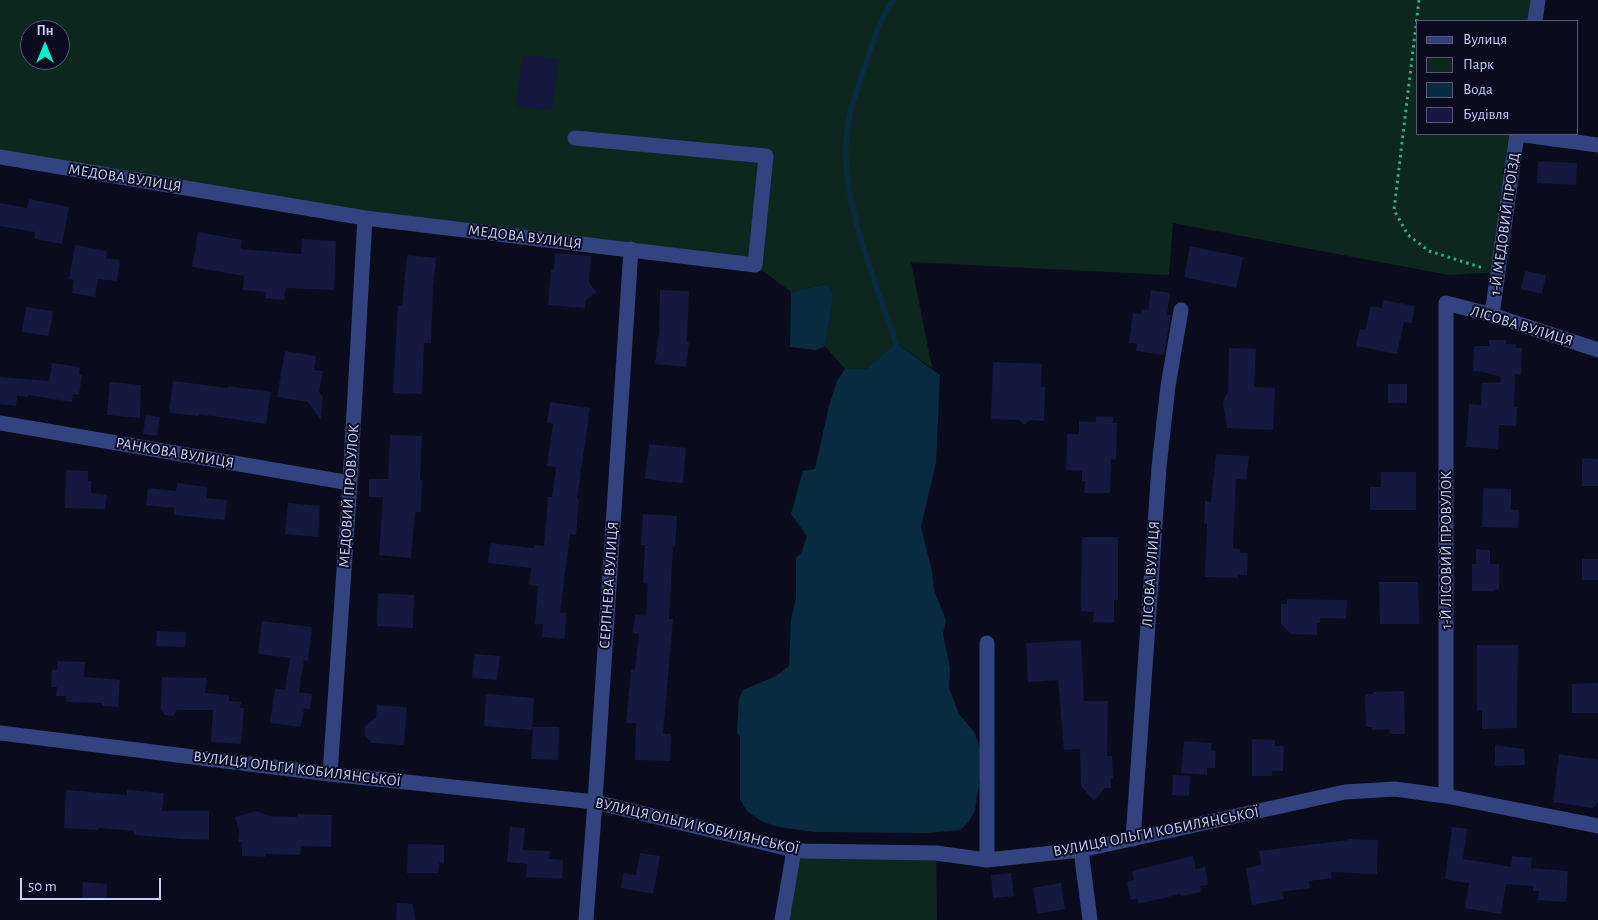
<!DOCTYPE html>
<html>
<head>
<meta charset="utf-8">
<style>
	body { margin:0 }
	#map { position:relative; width:1598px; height:920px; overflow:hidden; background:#0a0c1d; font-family:"Alegreya Sans",sans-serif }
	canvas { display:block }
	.legend { position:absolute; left:1416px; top:20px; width:162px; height:115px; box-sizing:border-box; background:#0a0c1d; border:1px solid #555a77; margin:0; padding:6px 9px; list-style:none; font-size:15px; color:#c6ceff }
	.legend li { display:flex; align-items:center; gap:10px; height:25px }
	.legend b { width:25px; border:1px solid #555a77 }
	.north { position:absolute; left:20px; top:20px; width:50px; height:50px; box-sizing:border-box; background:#0a0c1d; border:1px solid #555a77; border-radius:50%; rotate:0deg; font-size:14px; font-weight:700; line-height:20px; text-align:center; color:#c6ceff }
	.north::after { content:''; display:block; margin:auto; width:18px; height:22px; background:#00f1cb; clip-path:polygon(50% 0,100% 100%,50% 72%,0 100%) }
	.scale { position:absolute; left:20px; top:878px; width:141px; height:22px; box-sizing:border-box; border:2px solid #c6ceff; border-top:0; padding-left:6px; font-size:15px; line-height:18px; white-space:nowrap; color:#c6ceff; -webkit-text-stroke:4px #0a0c1d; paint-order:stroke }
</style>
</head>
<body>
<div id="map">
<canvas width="1598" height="920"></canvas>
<ul class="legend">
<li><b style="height:6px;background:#32437f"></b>Вулиця</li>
<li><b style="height:14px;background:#0d271f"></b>Парк</li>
<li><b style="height:14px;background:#082b3f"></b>Вода</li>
<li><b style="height:14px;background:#15183f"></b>Будівля</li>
</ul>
<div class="north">Пн</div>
<div class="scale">50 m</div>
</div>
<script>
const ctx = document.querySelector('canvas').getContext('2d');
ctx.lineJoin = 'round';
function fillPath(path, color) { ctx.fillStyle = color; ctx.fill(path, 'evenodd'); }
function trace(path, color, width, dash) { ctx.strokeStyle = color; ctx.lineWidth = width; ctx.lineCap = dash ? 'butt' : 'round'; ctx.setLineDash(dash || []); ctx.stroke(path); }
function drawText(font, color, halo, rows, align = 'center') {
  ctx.font = font + ' "Alegreya Sans",sans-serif'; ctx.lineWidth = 4; ctx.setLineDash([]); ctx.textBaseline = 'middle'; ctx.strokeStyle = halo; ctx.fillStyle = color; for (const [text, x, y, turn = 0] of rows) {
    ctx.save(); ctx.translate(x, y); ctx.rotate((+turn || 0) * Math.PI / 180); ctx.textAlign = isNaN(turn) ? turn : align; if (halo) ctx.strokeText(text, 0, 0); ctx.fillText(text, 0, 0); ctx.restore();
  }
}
const green = new Path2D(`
	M0,0h1538l-3,21h-118v113h100l-19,138 -49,3 -276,-52 -4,52 -258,-13 21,106 -36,-25 -30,26h-21l-20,-23 8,-46 -7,-16 -35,8 -36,-27 -390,-47 -365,-61zM30,30h30v30h-30z
	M794,850l142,3 1,67h-155z`);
const water = new Path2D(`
	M826,284l6,7 1,9 -8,46 -9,4 -26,-3 1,-55z
	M896,343l44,32 -4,87 -15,65 11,44 2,19 12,30 -3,14 7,34 -1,20 10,26 16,19 8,25 -8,53 -6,10 -9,9 -33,3 -112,-1 -36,-5 -18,-6 -14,-10 -7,-12v-62l-3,-4 2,-35 4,-8 33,-14 13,-10 2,-47 5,-21v-41l5,-3 6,-18 -16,-22 12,-43 12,-2 14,-63 8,-25 8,-12h21z`);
const stream = new Path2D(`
	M894,0c-14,17 -21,42 -28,63 -8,22 -16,45 -19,69 -9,63 29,151 49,211l-2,6`);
const building = new Path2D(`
	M523,55l36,4 -7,51 -36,-4z
	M1538,161l39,2 -1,22 -39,-2z
	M29,199l40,8 -7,37 -28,-5 1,-7 -35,-6v-23l27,5z
	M198,232l44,8 -1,9 60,5 1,-15 34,2 -2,49 -48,-2 -2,12 -19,-2 1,-6 -23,-2 1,-14 -52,-9z
	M75,245l32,6 -1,7 14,2 -3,21 -19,-2 -3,18 -23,-4 2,-13 -5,-1z
	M1190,246l53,11 -7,31 -52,-11z
	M555,253l36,3 -2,26 7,10 -10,8 -1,8 -37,-3 3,-36h3z
	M407,255l29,3 -3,29 -2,56h-7l-2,51 -29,-1 5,-87h4z
	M1525,271l21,4 -4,19 -21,-5z
	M660,290l29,1 -2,51h2l-3,25 -31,-3 4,-33z
	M1151,290l19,3 -3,22h4l-7,40 -28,-4 1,-7 -8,-1 4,-30 8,1 1,-5 6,1z
	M1384,300l31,6 -3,17 -8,-1 -7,32 -41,-8 4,-17 5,1 6,-24 11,2z
	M26,307l27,4 -4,25 -27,-4z
	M1489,340h17v4h10v4h6l-1,27 -6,-1 -1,33h3l-1,19 -17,-1 -1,24 -32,-2 3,-43 12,1 1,-22 18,-1 1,-5 -18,-5 -10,-1 1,-25h15z
	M1229,348l27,1 -2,38 21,1 -2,42 -46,-2 -4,-26 5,-11z
	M285,351l31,5 -2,14 9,1 -4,21 4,5 -2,23 -13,-18 -31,-5z
	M993,362l49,2 -1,23h4l-1,34 -14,-1 -6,5 -5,-5 -28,-1z
	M52,363l28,4 -1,8h3l-3,20 -6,-1 -1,8 -44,-7v2l-11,-1 -1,10 -16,-2v-27l49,4z
	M173,381l55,7v-2l43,6 -5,32 -67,-10v2l-30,-3z
	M110,382l31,3 -1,33 -33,-3z
	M1388,384h19v19h-19z
	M550,402l40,6 -13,91h2l-3,36 -6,-1 -10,79h6l-1,26 -23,-2 1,-13h-8l3,-38 -9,-1 2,-17 -43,-5 3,-20 43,5 1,-3 9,1 4,-49h4l4,-30 -9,-1 6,-42 -6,-1z
	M146,415l14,2 -3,19 -14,-2z
	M1096,416l17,1v6h4l-1,37 -5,-1 -1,34h-26l1,-12h-3v-10l-16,-1 1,-36h12v-13l17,1z
	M390,435l32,1 -2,44h2l-1,32h-6l-4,46 -32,-3 4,-58h-14v-18h19z
	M649,444l37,4 -3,35 -38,-4z
	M1216,454l33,2 -3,24 -10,-1 -3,69 7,1v4h8l-1,22h-9v3l-33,-1 2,-53 -3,-1 1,-22 6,1z
	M1582,458l16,1v27h-16z
	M66,470l22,1v10h3v12l16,2 -2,14 -40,-1z
	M1381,472h35v38h-46v-23h11z
	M177,483l30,4 -1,11 21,2 -2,20 -51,-5v-7l-28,-3 2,-17 28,3z
	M1483,488l28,1v21h8l-1,18 -36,-1z
	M288,503l32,3 -2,31 -33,-3z
	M643,514l34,2 -2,31h-2l-4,72h4l-10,115h8l-1,27 -35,-1 1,-37h-10l5,-54 4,1 4,-36 -6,-1 2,-18 11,1 2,-32 -5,-1 2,-38h-4z
	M1082,537h36v63h-4v23l-21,-1 1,-10 -13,-1z
	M1476,549l14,1v14h9v25l-7,2h-20v-27h4z
	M1582,559h16v21h-16z
	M1379,582h39l1,42h-39z
	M378,593l36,2 -1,33 -36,-2z
	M1287,599l60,1 -1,19 -26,-1v5h-3v12l-26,-1 -10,-10v-20h6z
	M262,621l50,6 -4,34 -4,-1 -5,32 13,2 -2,15 -6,-1 -3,19 -31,-4 5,-35 10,2 5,-32 -32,-4z
	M157,631l29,1 -1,15 -29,-1z
	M1081,640l3,61h24l-1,55h5l1,22h-2v10h-6l-11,13 -13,-15 -1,-37 -16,1 -6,-70 -30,2 -2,-39z
	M1477,645h41l-1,83 -35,1v-18l-5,-1z
	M475,654l25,2 -3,24 -25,-2z
	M58,661l27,1 -1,15 36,3 -2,27 -16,-1v-3l-36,-1v-6h-10l1,-9h-6l1,-17h5z
	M162,677l45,1 -2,15 24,2v6l12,1 -1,6h4l-3,36 -30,-2 2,-32h-36l-4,6 -8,-1 -4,-6z
	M1598,683v30h-26v-29z
	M1404,691l1,43h-15l-1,-5 -17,1v-3h-6l-1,-33h8v-2z
	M486,694l48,4 -2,32 -48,-4z
	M377,705l30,2 -3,38 -32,-2 -7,-7v-10l11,-9z
	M533,727h26l-1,33 -27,-1z
	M1252,739l23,1v6h9l-1,25h-11v5h-20z
	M1184,741l28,2 -1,7 5,1 -1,17h-8v7l-26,-2z
	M1495,745l29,4 1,16 -30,1z
	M1559,754l39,6v43l-6,5 -39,-6z
	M1173,775l17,1 -1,20 -17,-1z
	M66,790l61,5v-5l37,3 -2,18h47v29l-26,-1 -49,-4v-4l-36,-3v2l-34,-2z
	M256,811l14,5 27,1v-3l35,1 -1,32 -30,-1 -1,9 -35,-1v3l-23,-1v-14h-4l1,-12 -4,-13z
	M510,827l15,1 -2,22 27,1 -1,8 14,1 -1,19 -36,-2 1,-13 -20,-2z
	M1452,827l15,2 -4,30 48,8 1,-11 20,2 -1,10 37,3 -2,31 -28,-2 1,-9h-6v-5l-27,-2 -5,30 -36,-6 4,-25 -24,-4z
	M1348,839l30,1 -1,34 -46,-2 1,6 -23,3 1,7 -28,4 2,7 -32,6 -6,-37 15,-3 -2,-14 89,-11z
	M408,844l36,1v19l-5,-1 -1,10h-31z
	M640,853l20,3 -7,38 -32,-6 2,-15 13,2z
	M1193,856l3,13 9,-2 3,18 -8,1 1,6 -20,4 -1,-2 -42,10 -1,-6 -6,2 -4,-18 7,-2 -2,-9z
	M1011,873l3,23 -21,2 -2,-23z
	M83,882l24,2 -1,16 -24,-2z
	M1061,883l4,26 -28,5 -4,-26z
	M397,903l16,1 2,16h-19z`);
const path = new Path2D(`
	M1419,0l-25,210 14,25 21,16 54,17`);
const minor = new Path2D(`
	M1535,21l3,-21
	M1517,134l81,11
	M0,157l365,61 390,47 11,-109 -191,-18
	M1492,315l25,-181
	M0,423l350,60
	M987,643v217
	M0,733l330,41 265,28 199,48 10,1 132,2 51,7 94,-10 264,-58 50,-3 51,7 152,30
	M330,774l20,-291 15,-265
	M1446,796v-493l46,12 106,35
	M1133,839l26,-372 9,-81 13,-76
	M1081,850l9,70
	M586,920l9,-118 36,-553
	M782,920l12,-70`);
const streetNames = [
	["МЕДОВА ВУЛИЦЯ",125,178,9],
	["1-Й МЕДОВИЙ ПРОЇЗД",1505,224,-82],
	["МЕДОВА ВУЛИЦЯ",525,237,7],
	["ЛІСОВА ВУЛИЦЯ",1522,326,17],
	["РАНКОВА ВУЛИЦЯ",175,453,10],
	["МЕДОВИЙ ПРОВУЛОК",349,496,-86],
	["1-Й ЛІСОВИЙ ПРОВУЛОК",1446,550,-90],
	["ЛІСОВА ВУЛИЦЯ",1151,574,-86],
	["СЕРПНЕВА ВУЛИЦЯ",609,585,-86],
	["ВУЛИЦЯ ОЛЬГИ КОБИЛЯНСЬКОЇ",297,769,7],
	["ВУЛИЦЯ ОЛЬГИ КОБИЛЯНСЬКОЇ",697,826,13],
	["ВУЛИЦЯ ОЛЬГИ КОБИЛЯНСЬКОЇ",1156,832,-11]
];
fillPath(green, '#0d271f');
fillPath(water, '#082b3f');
trace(stream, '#082b3f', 5.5);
fillPath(building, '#15183f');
trace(path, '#25b486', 3, [2.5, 4]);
trace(minor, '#32437f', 15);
drawText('15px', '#c6ceff', '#0a0c1d', streetNames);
</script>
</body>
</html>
